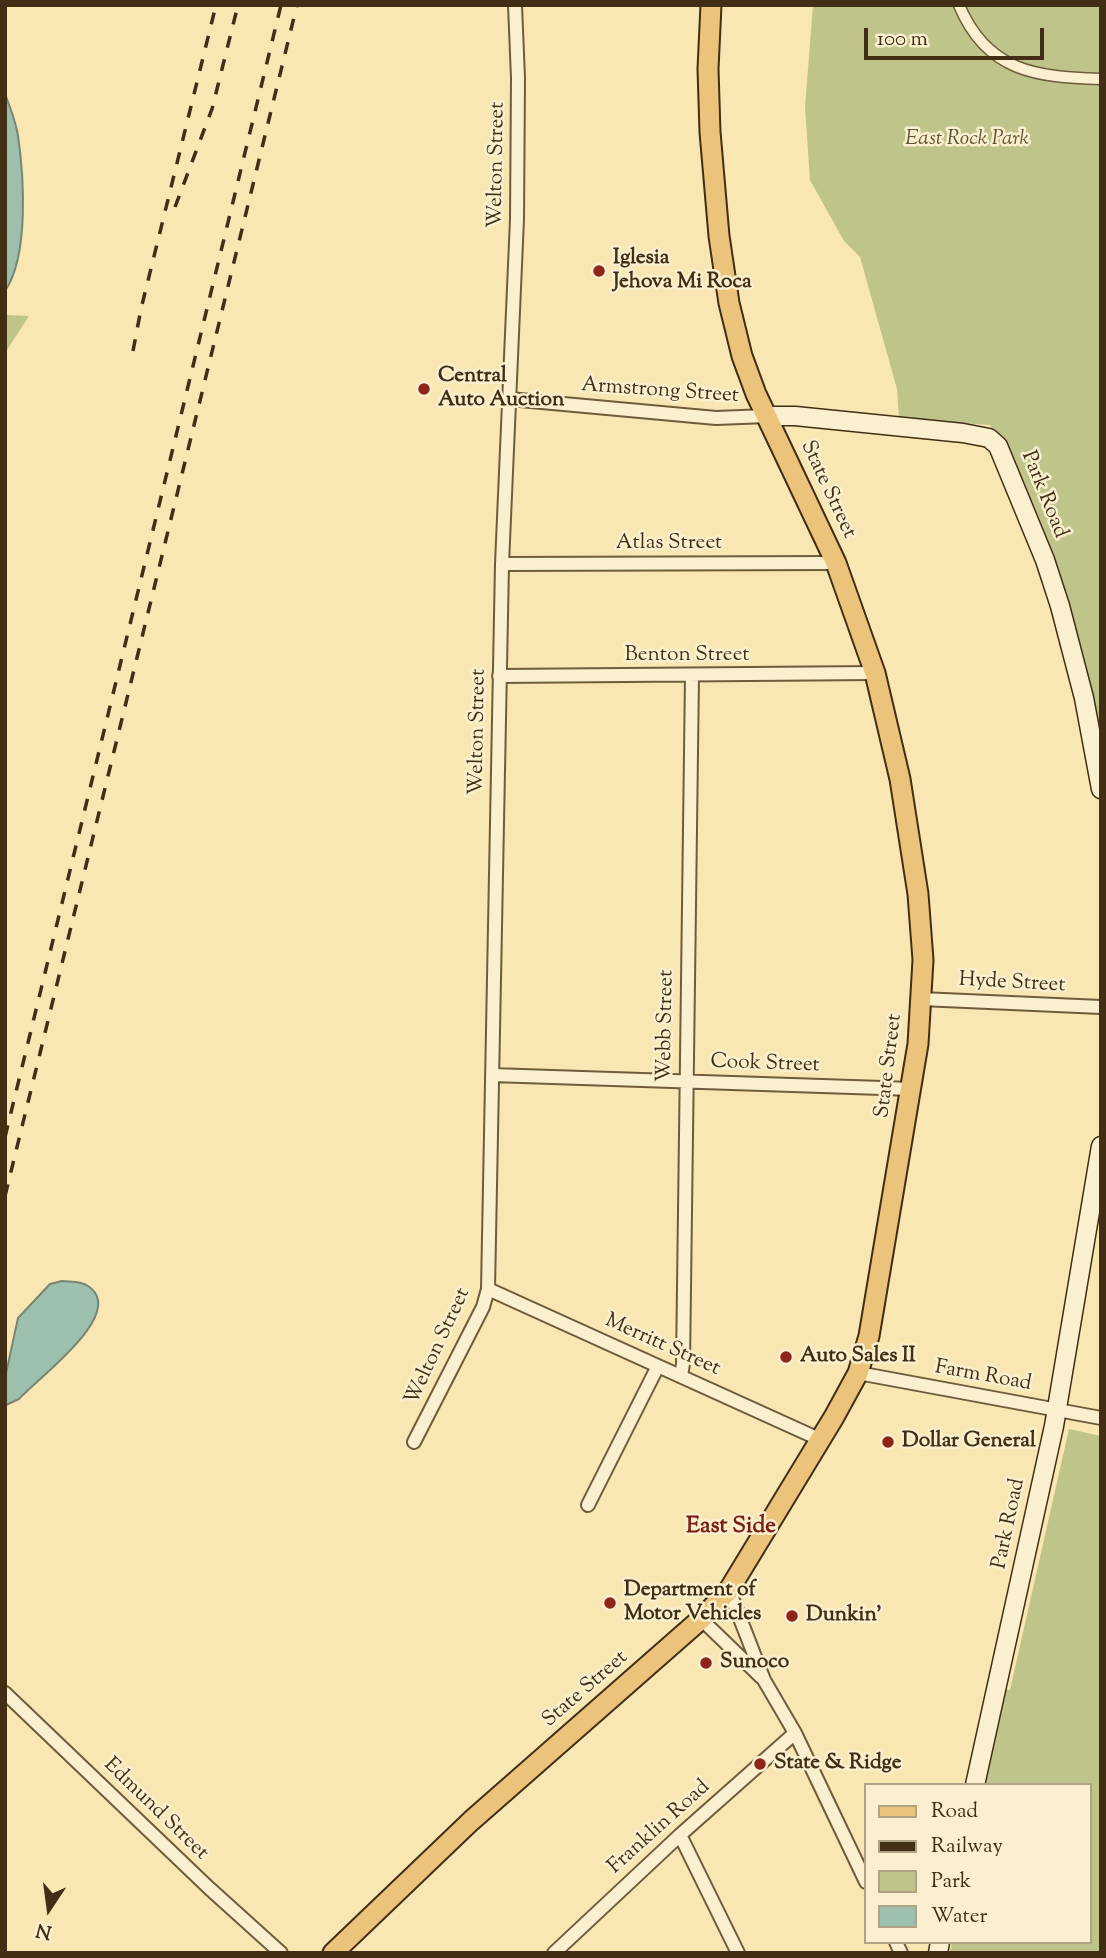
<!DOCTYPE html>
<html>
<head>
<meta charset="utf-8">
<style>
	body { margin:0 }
	#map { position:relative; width:1106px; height:1958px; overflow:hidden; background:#f8e6b3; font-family:"Sorts Mill Goudy",serif }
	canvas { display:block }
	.frame { position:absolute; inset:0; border:7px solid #412e15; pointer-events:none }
	.legend { position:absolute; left:864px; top:1783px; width:228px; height:161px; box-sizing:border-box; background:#faefce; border:2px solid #b0a284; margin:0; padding:9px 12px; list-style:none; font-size:21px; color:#412e15 }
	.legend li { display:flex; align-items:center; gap:14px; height:35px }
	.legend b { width:35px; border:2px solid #b0a284 }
	.north { position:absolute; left:14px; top:1874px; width:70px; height:70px; -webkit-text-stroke:5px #faefce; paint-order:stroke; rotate:193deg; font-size:19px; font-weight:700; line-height:28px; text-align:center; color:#412e15 }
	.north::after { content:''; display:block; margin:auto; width:24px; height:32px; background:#412e15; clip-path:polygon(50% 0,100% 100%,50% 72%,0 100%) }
	.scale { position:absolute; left:864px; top:28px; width:180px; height:32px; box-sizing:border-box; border:4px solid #412e15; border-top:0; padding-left:9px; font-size:21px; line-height:24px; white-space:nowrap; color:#412e15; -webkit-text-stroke:5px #faefce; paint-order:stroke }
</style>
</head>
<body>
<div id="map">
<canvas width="1106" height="1958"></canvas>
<div class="frame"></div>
<ul class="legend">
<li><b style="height:9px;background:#ecc37a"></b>Road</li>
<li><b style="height:9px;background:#412e15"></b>Railway</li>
<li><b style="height:19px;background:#bfc48b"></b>Park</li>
<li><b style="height:19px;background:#9dc0ae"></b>Water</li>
</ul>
<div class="north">N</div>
<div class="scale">100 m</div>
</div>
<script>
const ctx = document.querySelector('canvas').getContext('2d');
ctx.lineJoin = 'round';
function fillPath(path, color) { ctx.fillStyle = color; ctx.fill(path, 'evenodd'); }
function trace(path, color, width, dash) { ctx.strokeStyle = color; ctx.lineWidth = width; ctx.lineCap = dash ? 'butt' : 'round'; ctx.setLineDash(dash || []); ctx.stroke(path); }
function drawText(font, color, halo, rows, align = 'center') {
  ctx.font = font + ' "Sorts Mill Goudy",serif'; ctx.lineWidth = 5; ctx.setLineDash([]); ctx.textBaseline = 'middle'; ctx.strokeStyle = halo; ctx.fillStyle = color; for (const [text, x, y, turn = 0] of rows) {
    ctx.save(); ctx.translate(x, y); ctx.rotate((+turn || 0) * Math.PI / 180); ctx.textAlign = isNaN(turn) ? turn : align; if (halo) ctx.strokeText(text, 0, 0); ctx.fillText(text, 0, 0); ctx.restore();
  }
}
const green = new Path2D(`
	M813,5h288v737l-2,-16 -46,-152 -33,-98 -30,-51 -91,-6 -2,-30 -37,-132 -16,-16 -34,-61 -5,-73z
	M5,315l24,1 -24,37z
	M1069,1429l32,7v517h-151l2,-11h138v-157h-107l21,-96 6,1z`);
const water = new Path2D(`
	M5,94c5,13 11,28 13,42 6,41 11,120 -13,155z
	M62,1281c8,1 20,0 26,5 41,27 -53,94 -69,113l-13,6 -1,-27 13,-60 32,-34z`);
const pedestrian = new Path2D(`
	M959,5c28,67 77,72 142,74`);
const minor = new Path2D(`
	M509,399l207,19 51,-2
	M502,564l334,-1
	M499,676l376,-3
	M921,999l180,8
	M492,1075l420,14
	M488,1289l331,150
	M858,1373l243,45
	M681,1376l2,-12 9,-688
	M414,1442l69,-135 5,-18 14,-725 15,-345 1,-141 -3,-73
	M588,1505l70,-139
	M729,1590l35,90 31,53 71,149
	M701,1619l60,58
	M5,1693l204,195 72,65
	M680,1835l58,118
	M896,1942l5,11
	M554,1953l126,-118 115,-102`);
const secondary = new Path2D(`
	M767,416h28l168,17 26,5 9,8 47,114 15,46 24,92 17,91
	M975,1785l79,-359 47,-280
	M938,1953l2,-11`);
const primary = new Path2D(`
	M333,1953l138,-132 230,-202 28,-29 105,-173 24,-44 11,-37 49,-292 5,-84 -5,-66 -18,-115 -25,-106 -39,-110 -80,-169 -14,-38 -13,-53 -10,-67 -9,-104 -2,-63 3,-64`);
const rail = new Path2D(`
	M175,207l37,-98 26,-104
	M133,351l8,-42 75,-304
	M5,1137l276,-1132
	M5,1196l292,-1191`);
const markers = [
	[599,271,7,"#8f2418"],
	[424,389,7,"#8f2418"],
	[786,1357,7,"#8f2418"],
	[888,1442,7,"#8f2418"],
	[610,1603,7,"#8f2418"],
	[792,1616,7,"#8f2418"],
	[706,1663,7,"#8f2418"],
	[760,1764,7,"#8f2418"]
];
const parkNames = [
	["East Rock Park",967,140]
];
const streetNames = [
	["Welton Street",498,165,-89],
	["Armstrong Street",660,392,4],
	["State Street",827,490,65],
	["Park Road",1043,495,68],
	["Atlas Street",669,544],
	["Benton Street",687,656],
	["Welton Street",479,732,-89],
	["Hyde Street",1012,984,3],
	["Webb Street",667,1026,-89],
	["Cook Street",765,1065,2],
	["State Street",890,1066,-83],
	["Merritt Street",662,1346,24],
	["Welton Street",439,1347,-65],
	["Farm Road",983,1377,10],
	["Park Road",1010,1524,-78],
	["State Street",586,1690,-41],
	["Edmund Street",155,1810,44],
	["Franklin Road",660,1828,-42]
];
const poiNames = [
	["Iglesia",613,259],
	["Jehova Mi Roca",613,283],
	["Central",438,377],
	["Auto Auction",438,401],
	["Auto Sales II",800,1357],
	["Dollar General",902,1442],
	["Department of",624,1591],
	["Motor Vehicles",624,1615],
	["Dunkin'",806,1616],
	["Sunoco",720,1663],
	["State & Ridge",774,1764]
];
const neighbourhoodNames = [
	["East Side",731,1528]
];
fillPath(green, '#bfc48b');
fillPath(water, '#9dc0ae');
trace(water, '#788671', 2);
trace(pedestrian, '#6f5c3c', 13);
trace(minor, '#6f5c3c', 16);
trace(secondary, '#412e15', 21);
trace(primary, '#412e15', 23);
trace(pedestrian, '#faefce', 10);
trace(minor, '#faefce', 12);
trace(secondary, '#faefce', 18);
trace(primary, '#ecc37a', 19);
trace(rail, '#412e15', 3.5, [12, 12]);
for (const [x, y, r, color] of markers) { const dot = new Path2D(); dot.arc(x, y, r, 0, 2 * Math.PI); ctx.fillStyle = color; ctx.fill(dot); trace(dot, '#faefce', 2.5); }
drawText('italic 21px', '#605432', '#faefce', parkNames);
drawText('21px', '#412e15', '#faefce', streetNames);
drawText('bold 21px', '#412e15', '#faefce', poiNames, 'left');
drawText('bold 23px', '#7a1f14', '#faefce', neighbourhoodNames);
</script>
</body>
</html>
